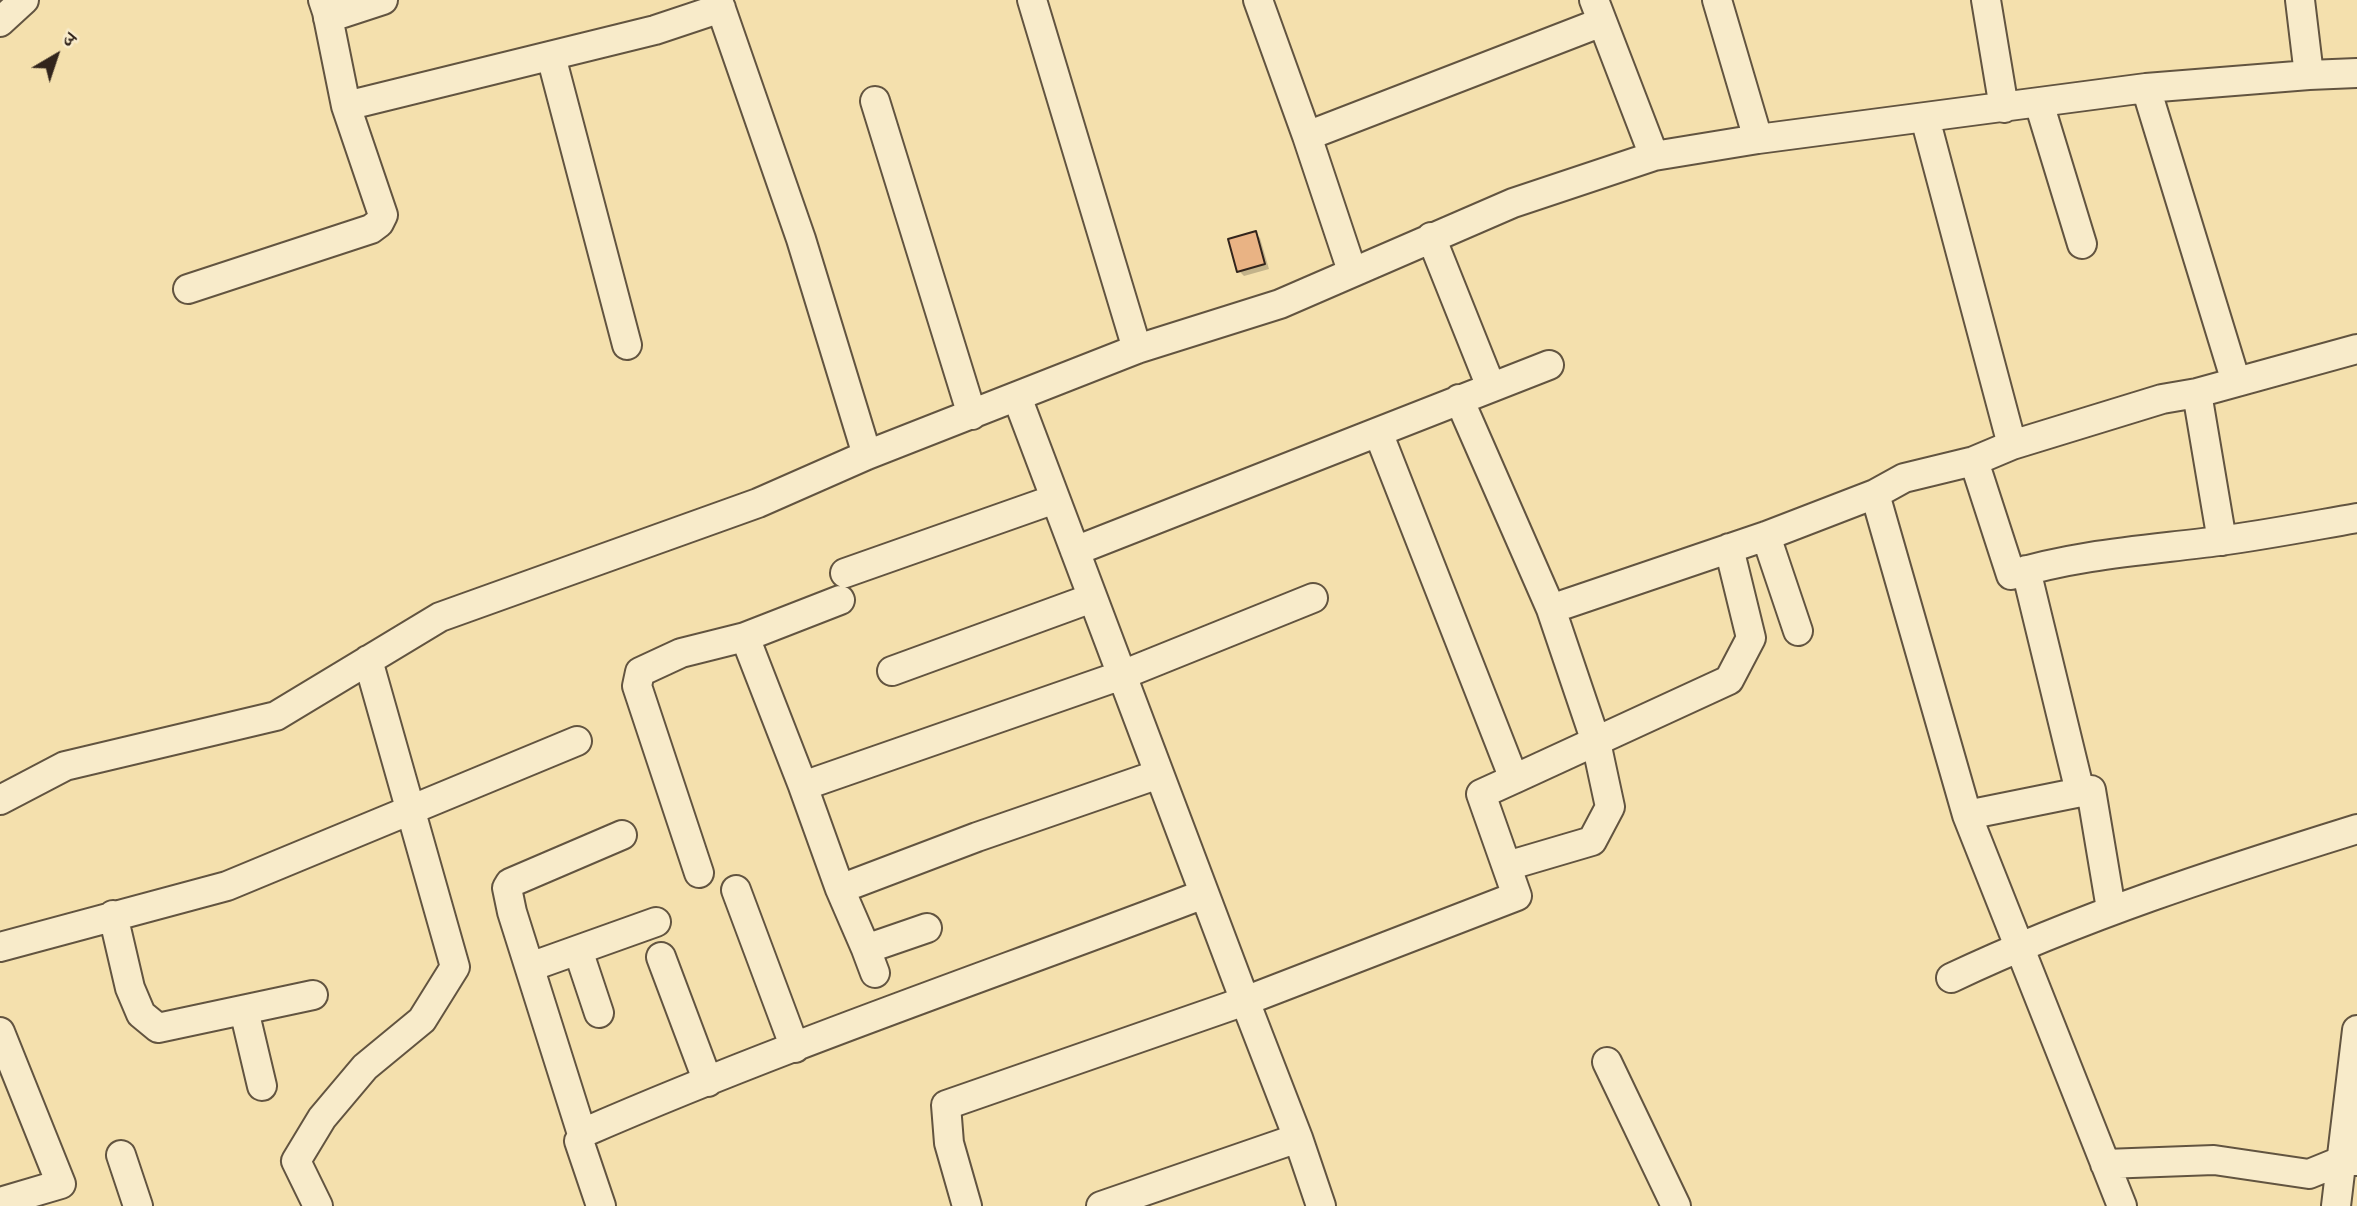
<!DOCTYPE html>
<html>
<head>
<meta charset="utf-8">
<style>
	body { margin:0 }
	#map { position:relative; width:2357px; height:1206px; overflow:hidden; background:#f4e0ad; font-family:"Libre Caslon Text","Noto Serif Devanagari",serif }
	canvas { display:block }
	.north { position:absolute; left:21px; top:21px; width:70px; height:70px; -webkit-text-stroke:5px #f8ebca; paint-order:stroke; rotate:39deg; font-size:19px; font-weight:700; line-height:28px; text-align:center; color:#32251c }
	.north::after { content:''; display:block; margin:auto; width:24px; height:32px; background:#32251c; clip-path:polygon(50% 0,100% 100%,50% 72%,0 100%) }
</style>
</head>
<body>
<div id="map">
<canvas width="2357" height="1206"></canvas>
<div class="north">उ</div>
</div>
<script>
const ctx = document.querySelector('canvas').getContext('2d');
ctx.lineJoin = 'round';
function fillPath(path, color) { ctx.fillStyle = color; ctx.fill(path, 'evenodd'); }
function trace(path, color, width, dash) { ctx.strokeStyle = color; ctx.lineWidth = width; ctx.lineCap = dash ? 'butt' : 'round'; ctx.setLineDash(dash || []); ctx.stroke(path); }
const shadow = new Path2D(`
	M1255,233l5,5 9,31 -25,7 -5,-5z`);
const building = new Path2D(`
	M1256,231l9,33 -28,8 -9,-33z`);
const minor = new Path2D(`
	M718,0l83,239 66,216
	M1032,0l105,349
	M1258,0l49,136
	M1594,0l60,156
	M1717,0l41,139
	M1986,0l18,108
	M2300,0l9,75
	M328,18l55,-18
	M0,22l24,-22
	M551,56l76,289
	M2146,88l90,294
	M875,101l97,314
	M2039,103l43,141
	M346,106l309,-76 66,-22
	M1925,118l87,327
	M1431,237l60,150
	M1352,271l-45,-135 295,-114
	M188,289l183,-60 8,-6 4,-8 -37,-109 -19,-94 -4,-12
	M2197,393l25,148
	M1017,397l228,604 272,-105 -36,-102 33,-15 -136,-347 -303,119
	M1459,399l92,210 215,-73 109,-42
	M1378,432l171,-67
	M1974,461l37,114c67,-21 139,-25 208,-34 46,-6 92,-15 138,-23
	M1766,536l32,95
	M2026,570l54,222
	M845,573l210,-74
	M745,637l58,149 37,103 26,60 61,-21
	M892,671l200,-73
	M1514,779l215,-99 22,-42 -22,-90
	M803,786l319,-111 191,-77
	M0,800l65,-34 211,-50 164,-99 318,-114 109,-48 270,-106 143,-45 233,-101 141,-47 104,-17 388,-51 163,-13 48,-2
	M1967,815l124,-25 20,119
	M1507,866l85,-25 18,-34 -14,-65 -45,-133
	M699,873l-62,-187 3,-14 41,-19 64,-16 95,-37
	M840,889l137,-52 182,-63
	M736,890l59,158
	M113,915l17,73 11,26 17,14 155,-33
	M0,947l227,-61 350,-145
	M866,949l9,24
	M578,950l21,63
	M661,957l47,125
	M530,967l126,-45
	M1951,978c131,-62 268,-106 406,-149
	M244,1010l18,76
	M0,1032l61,152 -61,18
	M1607,1062l69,144
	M582,1134l-70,-222 -5,-24 3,-5 112,-48
	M121,1155l17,51
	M2105,1164l109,-4 95,14 32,-13h16
	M318,1206l-22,-45 26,-43 43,-51 57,-47 33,-53 -87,-307
	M601,1206l-22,-65 6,-9c202,-88 412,-159 619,-238
	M967,1206l-18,-63 -3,-38 299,-104 53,137 23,68
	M1101,1206l197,-68
	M2122,1206l-155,-391 -92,-321 29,-16 70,-17 38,-16 150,-46 35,-6 160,-44
	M2336,1206l21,-176`);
fillPath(shadow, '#0003');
fillPath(building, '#e9b384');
trace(building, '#32251c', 2);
trace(minor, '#625440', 32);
trace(minor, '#f8ebca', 28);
</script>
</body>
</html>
